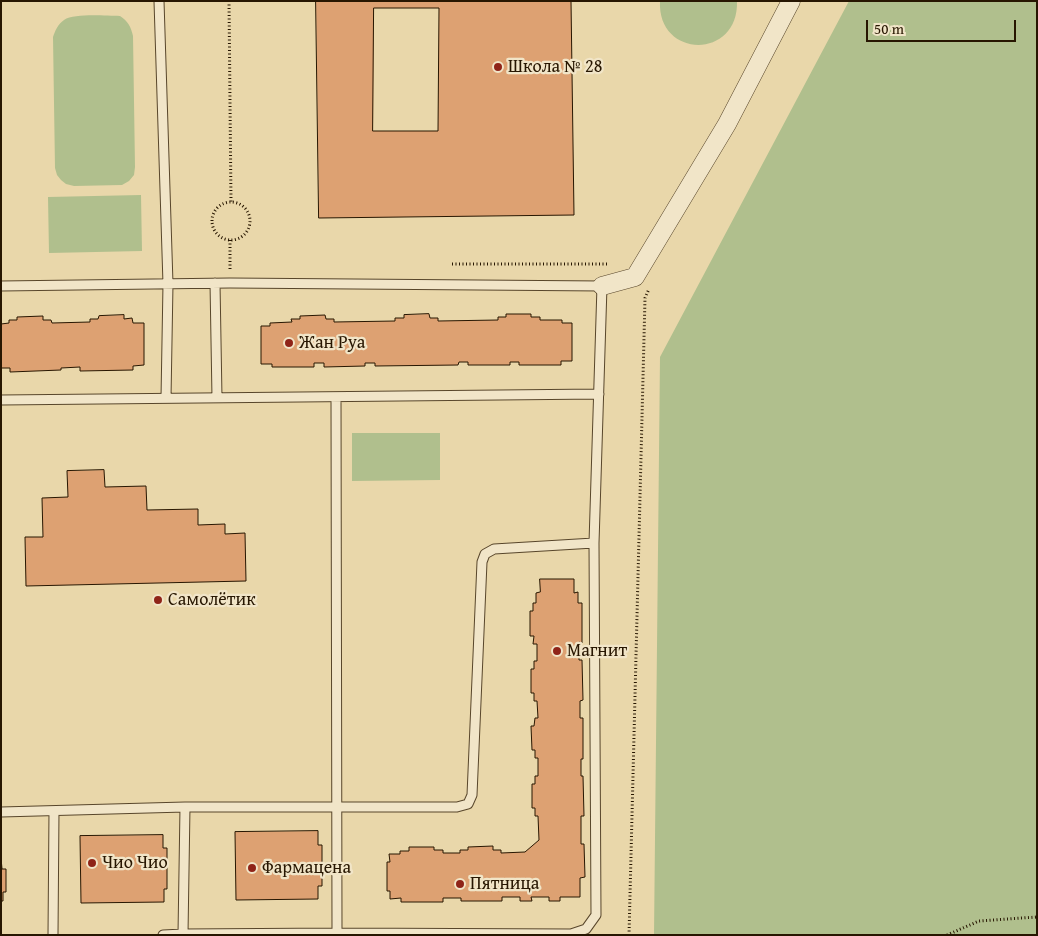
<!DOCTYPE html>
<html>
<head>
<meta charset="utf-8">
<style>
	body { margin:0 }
	#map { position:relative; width:1038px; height:936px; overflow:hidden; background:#e9d7aa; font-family:"Gentium Book Plus",serif }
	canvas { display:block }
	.frame { position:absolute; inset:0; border:2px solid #271601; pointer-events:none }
	.scale { position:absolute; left:866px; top:20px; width:150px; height:22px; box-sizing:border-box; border:2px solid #271601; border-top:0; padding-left:6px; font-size:15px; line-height:18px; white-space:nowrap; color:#271601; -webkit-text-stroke:4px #f1e5c8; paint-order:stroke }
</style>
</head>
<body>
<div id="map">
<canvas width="1038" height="936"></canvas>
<div class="frame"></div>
<div class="scale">50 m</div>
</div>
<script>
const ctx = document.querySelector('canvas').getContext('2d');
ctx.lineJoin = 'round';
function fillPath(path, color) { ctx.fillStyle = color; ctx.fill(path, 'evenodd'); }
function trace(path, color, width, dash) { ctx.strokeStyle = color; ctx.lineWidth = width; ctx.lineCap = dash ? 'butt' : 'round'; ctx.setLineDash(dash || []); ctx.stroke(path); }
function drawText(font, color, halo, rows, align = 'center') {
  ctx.font = font + ' "Gentium Book Plus",serif'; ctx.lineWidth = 4.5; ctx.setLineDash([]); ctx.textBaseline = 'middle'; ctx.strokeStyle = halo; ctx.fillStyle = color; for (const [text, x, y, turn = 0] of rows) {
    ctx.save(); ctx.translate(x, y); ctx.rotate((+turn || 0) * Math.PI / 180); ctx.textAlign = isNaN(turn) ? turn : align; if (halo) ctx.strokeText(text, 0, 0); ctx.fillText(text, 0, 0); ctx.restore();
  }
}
const green = new Path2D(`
	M660,1h77c2,59 -80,58 -77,0z
	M849,1h188v934h-383l6,-578z
	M120,16c8,5 11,11 13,20l2,131 -1,8 -5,6 -7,4 -48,1 -8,-2 -5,-4 -4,-5 -2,-7 -2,-131c2,-6 5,-13 11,-17 11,-7 41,-4 56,-4z
	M141,195l1,56 -93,2 -1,-56z
	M440,433v47l-88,1v-48z`);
const building = new Path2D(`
	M316,1h255l3,214 -255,3zM374,8h65l-1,123h-65z
	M429,314l1,4h8v3l60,-1v-3h8v-3h25v3h9v3h22v3h10v38h-11v4h-42v-3h-9v3h-42v-3h-9l-1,3 -83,1v-3h-10v3l-41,1v-4h-10v4h-42v-3h-11v-38h9v-3l22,-1 -1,-3h9v-3l25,-1 1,4h8v3l61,-1v-3h9v-3z
	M124,315v4l8,-1 1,5h11v42l-11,1v4l-53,1v-4l-19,1v2l-51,2v-4h-9v-44l8,-1v-3h8v-3l26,-1v4h8l1,3 38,-1v-3h8l1,-3z
	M104,470l1,17 41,-1 1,24 51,-1v16l27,-1v10l20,-1 1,48 -220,5 -1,-49h18l-1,-39 26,-1 -1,-26z
	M540,579h34v14l4,-1v11h4v40l-3,-1v18h3l1,40 -3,1v17h3v41h-2v17h2l1,40h-3v28h3l1,33 -5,1v19h-20v4h-11v-4h-18l1,4h-12v-4h-18v4h-41v-3h-18v4h-42v-4l-11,1v-8h-3v-29h3l-1,-8h11v-3h9v-4h25v3h9v3h17v-3h8v-3l25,-1v4h8v3l24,-1 14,-12 -1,-24h-3v-8h-3v-24h3v-8h3v-18h-3v-8h-3l-1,-24h3l1,-8h3l-1,-17h-3v-8h-3v-24h3v-8h3v-17h-4l1,-8h-4v-25h3v-8h3v-10l4,-1z
	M318,831v14h4v41h-4v13l-82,1 -1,-68z
	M163,835v13h4v41h-3v13l-83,1 -1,-67z
	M1,858l1,11h4v23h-3v9h-2z`);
const path = new Path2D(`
	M229,1l2,201
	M212 221a19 19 0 1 1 38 0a19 19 0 1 1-38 0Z
	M230,240v29
	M452,264h156
	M629,935l16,-637 4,-9
	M947,935l32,-14 58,-4`);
const lane = new Path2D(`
	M159,1l9,283 -2,114
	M215,283l2,115
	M1,286l229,-3 372,3 -8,257 2,372 -10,14 -15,5 -234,-1v2
	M1,400l598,-6
	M185,807l-2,127 154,-1 -1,-536
	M1,812l184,-5h272l11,-3 4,-9 10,-233 3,-8 9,-5 100,-6
	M53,935l1,-124
	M163,935l20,-1`);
const street = new Path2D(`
	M602,286l33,-9 92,-153 64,-123`);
const markers = [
	[498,67,5,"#8f2418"],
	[289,343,5,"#8f2418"],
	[158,600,5,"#8f2418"],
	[557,651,5,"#8f2418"],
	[92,863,5,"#8f2418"],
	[252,868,5,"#8f2418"],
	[460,884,5,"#8f2418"]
];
const poiNames = [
	["Школа № 28",508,67],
	["Жан Руа",299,343],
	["Самолётик",168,600],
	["Магнит",567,651],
	["Чио Чио",102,863],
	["Фармацена",262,868],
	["Пятница",470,884]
];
fillPath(green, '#b0bf8d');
fillPath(building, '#dda172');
trace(building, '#271601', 1);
trace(lane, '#58462b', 11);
trace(street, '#58462b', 19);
trace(path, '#271601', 3, [1, 2.5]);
trace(lane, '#f1e5c8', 9);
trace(street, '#f1e5c8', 18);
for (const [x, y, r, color] of markers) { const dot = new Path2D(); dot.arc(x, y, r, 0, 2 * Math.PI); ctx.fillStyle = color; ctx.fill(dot); trace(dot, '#f1e5c8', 2); }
drawText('18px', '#271601', '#f1e5c8', poiNames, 'left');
</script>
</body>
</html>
